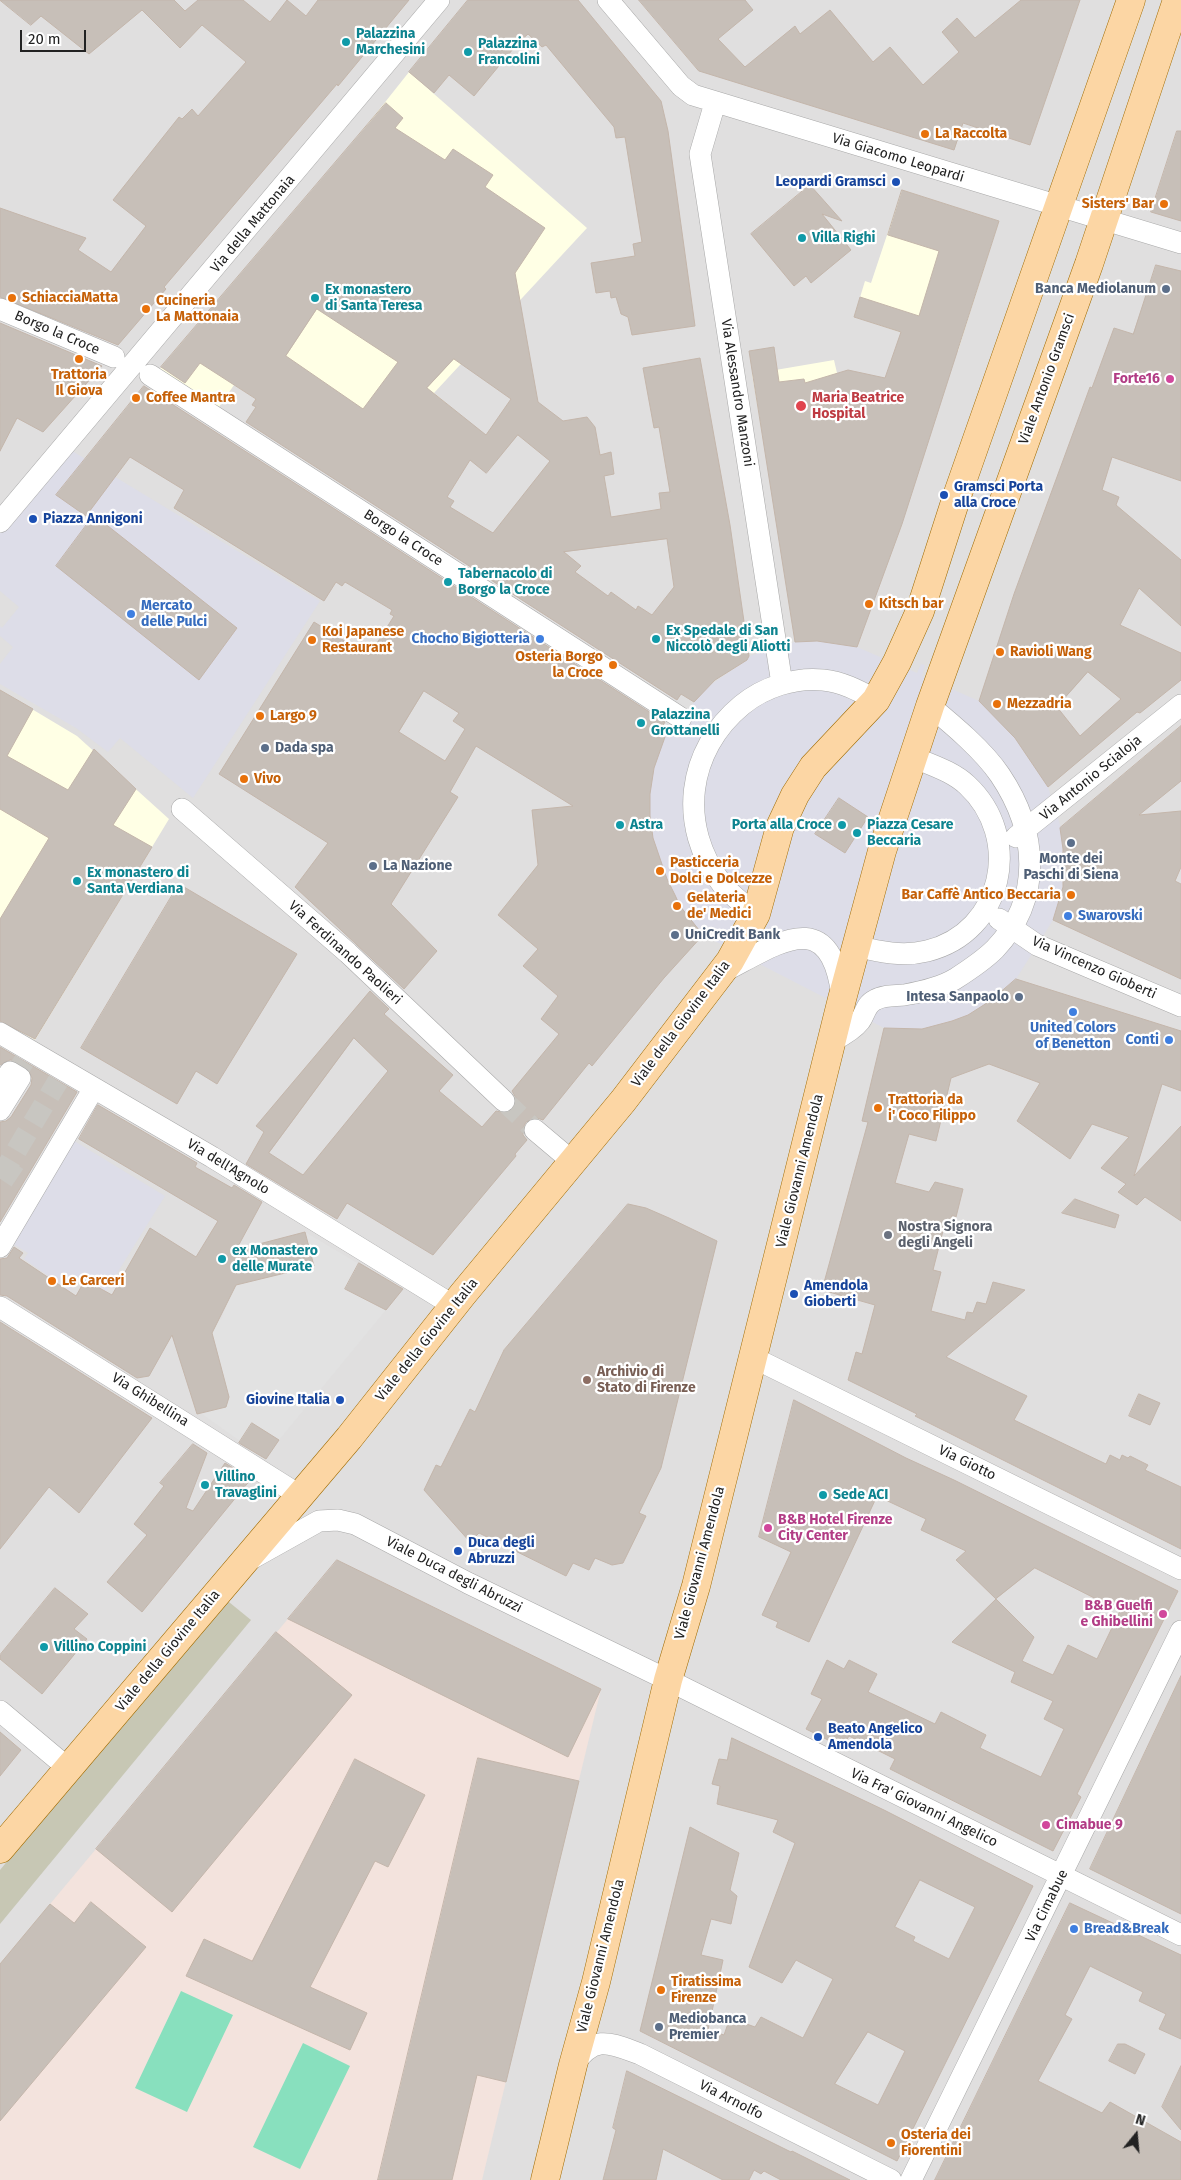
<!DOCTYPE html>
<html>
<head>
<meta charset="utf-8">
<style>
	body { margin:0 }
	#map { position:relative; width:1181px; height:2180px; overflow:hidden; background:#f2efe9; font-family:"Fira Sans",sans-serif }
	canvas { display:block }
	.north { position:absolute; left:1111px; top:2110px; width:50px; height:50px; -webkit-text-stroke:4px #fff; paint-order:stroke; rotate:17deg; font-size:14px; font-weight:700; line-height:20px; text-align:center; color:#222 }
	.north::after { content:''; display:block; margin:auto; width:18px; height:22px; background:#222; clip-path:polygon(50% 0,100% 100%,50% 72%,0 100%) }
	.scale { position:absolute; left:20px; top:30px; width:66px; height:22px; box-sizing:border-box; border:2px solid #222; border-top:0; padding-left:6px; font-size:15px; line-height:18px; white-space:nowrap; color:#222; -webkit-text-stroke:4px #fff; paint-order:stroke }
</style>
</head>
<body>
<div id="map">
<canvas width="1181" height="2180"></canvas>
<div class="north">N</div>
<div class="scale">20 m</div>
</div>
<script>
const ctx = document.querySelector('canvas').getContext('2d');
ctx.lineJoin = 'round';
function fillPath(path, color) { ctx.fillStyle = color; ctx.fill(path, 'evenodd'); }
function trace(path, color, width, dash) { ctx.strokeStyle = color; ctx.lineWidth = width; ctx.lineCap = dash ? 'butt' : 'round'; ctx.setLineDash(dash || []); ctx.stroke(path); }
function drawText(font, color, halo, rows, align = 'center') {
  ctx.font = font + ' "Fira Sans",sans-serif'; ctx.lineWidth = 4.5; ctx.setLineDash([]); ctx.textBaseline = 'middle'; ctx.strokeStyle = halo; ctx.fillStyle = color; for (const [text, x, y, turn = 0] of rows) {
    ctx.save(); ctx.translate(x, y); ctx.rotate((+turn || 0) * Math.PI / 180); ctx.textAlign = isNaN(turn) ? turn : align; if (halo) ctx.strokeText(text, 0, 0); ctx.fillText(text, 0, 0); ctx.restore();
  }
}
const residential = new Path2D(`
	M0,0h1181v2180h-1181z`);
const education = new Path2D(`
	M409,72l178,156 -153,165 41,34 -219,-28 -22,-14 -15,22 -61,-36 197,-231z
	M902,190l97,31 -41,130 -104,-34 11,-36 6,2z
	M834,360l3,13 -22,56 -52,9 -11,-64z
	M0,690l77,46 92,83 -134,221 -35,-20z`);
const military = new Path2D(`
	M337,1560l264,129 -119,491h-482v-216z`);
const construction = new Path2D(`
	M224,1598l27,22 -251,304v-54z`);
const pitch = new Path2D(`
	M181,1991l52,24 -46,97 -52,-24z
	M303,2043l47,23 -50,103 -47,-22z`);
const parking = new Path2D(`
	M305,1232l54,32 -14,25 41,21 -107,130 -27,-17 -12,18 -38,-27 24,-7 3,-10 -22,-84 14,7 6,-16 -12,-6 4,-9 94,-23z`);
const plaza = new Path2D(`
	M64,446l256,155 -127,197 -73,-60 -12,14 -32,-24 -76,-44v-20l13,-17 -13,-11v-10l2,2 17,-21 -19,-16v-69zM72,474l29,21 -15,21 -29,-21z
	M817,641l40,6 60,26 4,-9 4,1 -3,11 57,25 18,17 18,20 33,49 13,41 2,21v38l-10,33 -37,59 -26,22 -22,14 -16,6 -30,8 -38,-1 -181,-93 -23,-29 -19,-42 -8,-26 -3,-22v-22l4,-26 11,-31 41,-49 41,-28v-3l48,-15z
	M66,1136l99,60 -59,95 -27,-16 -9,16 -46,-32 4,-6 -23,-14z`);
const building = new Path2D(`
	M0,0h174l11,11 13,-11h45l27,22 17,-22 19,16 12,-16h91l-71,86 -1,-2 -173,203 2,2 -48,56 -118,-48v-89l86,30 -8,12 33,22 35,-46 -33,-26 66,-83 3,2 10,-10 6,7 48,-54 -44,-37 -22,23 -38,-38 -53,44 -48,-38 -10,9z
	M468,0h110l83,101 7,30 27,195 -63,9 -4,-18 -7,-3 -5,-17 -5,1 -1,-7 -14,2 -5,-30 44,-7 -2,-12 9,-2 -17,-105 -9,1 -2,-11 -68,-82 -4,2 -14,-13 -10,9 -44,53 -25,-21 -15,18 -25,-21z
	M639,0h106l8,10 -35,29 27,28 50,-41 5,8 30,-24 43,52 17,-15 33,38 36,-33 -17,-20 15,-14 18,20 46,-38h59l-50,145 -67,-22 -9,27 -255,-79z
	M386,103l17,15 -8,10 50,32 8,-11 40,26 -8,12 60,41 -30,45 23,129 25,19 24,-4 8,10 5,28 11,-3 3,22 -10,2 7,41 50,-8 -2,-16 11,-1 -11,-65 -5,1 -11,-60 57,-10 30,167 19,131 -2,4 -32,20 -21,22 -13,-8 -4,6 -431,-278 10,-15 -4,-2 4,-6 -56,-36 -15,20 -24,-16zM317,309l81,53 -35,47 -77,-53zM454,359l57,40 -25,36 -59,-47zM518,435l32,26 -57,72 -43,-26 4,-6 -7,-4 23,-37 16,13zM667,539l7,48 -22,28 -14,-9 -2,4 -25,-18 -3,4 -33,-24 6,-6 -17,-14z
	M1177,131h4v90l-30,-9z
	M810,185l32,36 -20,-7 29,36 -40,33 -5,-7 -12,10 -43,-52z
	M902,190l97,31 -97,303 -45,123 -40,-6 -22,1 -46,-291 25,-4 5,35 25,-3 1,4 43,-13 37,8 16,-46 -47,-15 6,-20 59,19 20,-65 -51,-16z
	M1156,265l25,6v210l-69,-24 -10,33 17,7 -3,8 65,55v66l-42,-38 -19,37 61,28v27l-41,33 -3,-1 -89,75 -33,-49 -36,-37 35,-107 76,-207 2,1 22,-60 19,6zM1088,672l33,27 -41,37 -23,-29z
	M0,323l102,43 -59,66 -26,-14 -17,33z
	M144,386l521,336 -6,10 6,5 -11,31 -4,26v22l3,22 14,41 8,16 5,11 23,29 -39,43 -72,88 -3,-3 -46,57 -6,-2 -11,4 -3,6v7l4,5 -12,14 1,2 -83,99 -86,-52 -10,16 -91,-55 18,-32 -8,-6 114,-135 19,18 -5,5 69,61 -14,16 43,36 14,-16 11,2 6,-3 3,-6v-6l-4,-7 47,-57 -18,-15 17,-23 -35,-30 15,-17 -40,-34 40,-50 -6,-55 41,-4 -97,-60 -26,46 8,5 -67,107 46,47 -33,38 -109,-102 33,-44 -109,-69 95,-152 55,34 25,-40 -4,-2 2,-4 -47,-28 -3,4 -6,-4 -12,19 -150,-93 10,-18 -54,-33 -44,59 -30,-21zM424,691l35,22 -6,8 12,8 -20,32 -46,-29zM354,1038l34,33 -85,104 -34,-22z
	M94,515l143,113 -38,52 -143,-114z
	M0,690l33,19 -26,47 61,34 26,-41 42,40 -23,36 39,22 -117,192 -35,-18v-102l49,-81 -49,-29z
	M1181,726v55l-42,34 42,-4v56l-6,14 6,3v95l-128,-59 10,-33v-38l-3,-21z
	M839,798l29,19 -23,36 -30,-19z
	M179,884l118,70 -80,130 -21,-13 -19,33 -96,-56z
	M1016,979l165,52v60l-19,-7 -28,92 47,-50v95l-36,-24 -8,8 -19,-13 8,-8 -25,-16 28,-31 -37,-13 -22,35 -53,-38 23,-38 -51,-19 -38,14 -15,63 -27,-7 -14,49 34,9 6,-10 28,7 -7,28 -4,-2 -2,9 -5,-1 -12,47 8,2 -10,39 34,9 2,-8 6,1 4,-11 9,2 7,-22 32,8 -79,67 81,39 -13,24 92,44 4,-9 10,5 2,-5 6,3 2,-2 18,9 -3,5 36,17v62l-266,-133 2,-2 -69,-34 8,-28 6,2 13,-49 -53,-15 46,-168 -6,-1 22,-93 38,1 30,-8 16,-6 22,-14z
	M0,1047l77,45 -77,130v-100l6,-1 5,-4 20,-32 1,-7 -5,-10 -11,-7 -6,-1 -10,5z
	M98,1105l99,58 -2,4 37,21 2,-3 28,17 -26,48 69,-18 9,34 -78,19 -24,48 17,64 -3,10 -29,7 -25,-79 -23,41 -12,2 -130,-82 -7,-1v-36l7,-1 7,-11 9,6 -4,5 57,38 9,-16 27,15 38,-67 46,29 22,-36 -139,-82z
	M1075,1199l44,16 -4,13 -53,-15z
	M628,1204l18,4 23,10 48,23 -56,227 -22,45 7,3 -23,47 -11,2 -17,-7 -6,12 -16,-7 -7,13 -87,-43 -9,9 -46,-52 12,-25 5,2 29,-58 5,3 29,-62z
	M359,1263l44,26 -17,21 -41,-21z
	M0,1322l152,96 -73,95 -30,-26 -49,62z
	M1139,1394l21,9 -10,22 -21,-9z
	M794,1400l112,58 48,22 224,111 -101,203 4,3 -28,54 -163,-82 5,-10 -46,-23 -7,11 -36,-18 16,-30 -11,-5 16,-34 17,9 5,-9 28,14 -9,18 67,32 6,-12 45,23 -6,13 61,29 23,-48 -20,-10 9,-18 -42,-19 4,-10 -63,-30 44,-43 -40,-39 10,-9 -45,-21 5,-11 -49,-23 -68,146 -33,-15 2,-5 -16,-7 29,-63 -32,-15zM1035,1568l85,43 -23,48 -29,-14 -15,30 -31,-14 12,-24 -38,-38z
	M252,1423l27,17 -13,19 -27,-16z
	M193,1444l14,9 -21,55 7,3 32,-48 26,16 -109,133 -35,-30 40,-47 -13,-11 30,-38 -4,-3z
	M337,1560l264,129 -33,68 -280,-138z
	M55,1588l33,26 -14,15 13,10 -45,55 -42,-35v-4z
	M276,1632l76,63 -180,217 -76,-63z
	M1181,1676v238l-91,-45z
	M0,1732l21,18 -21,26z
	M732,1738l152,72 149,76 -136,275 -257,-130 50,-204 49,26 -9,37 7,6 -6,28 -20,-5 -10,36 22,5 -15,70 16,5 6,-17 25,9 6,-10 42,21 30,-59 -37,-19 -14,23 -33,-16 46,-124 -22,-11 5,-12 -61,-16 3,-18 -8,-2 7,-25 8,1zM920,1880l55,27 -26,52 -36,-18 2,-4 -20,-10zM868,2032l37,19 -27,54 -43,-21z
	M478,1758l101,23 -73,301 -29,-7 -25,105h-74z
	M355,1759l70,36 -37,72 -13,-6 -65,126 57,26 -17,37 -164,-74 18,-37 48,22z
	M91,1902l55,45 -146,174v-157l50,-60 24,19z
	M1070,1903l111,52v84l-22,-10 7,-15 -27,-13 4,-9 -53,-26 -25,49 7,4 -34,62 64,32 8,-11 71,40v38h-246z
	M1118,2044h7l20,10 -10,20 -26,-13z
	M1181,2066v64l-19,-23z
	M627,2071l164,81 1,-1 58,29h-69l-17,-9 -3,3 -7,-4 -5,10h-26l-60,-31 -7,31h-53l13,-50 -3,-2z`);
const minorTunnel = new Path2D(`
	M15,1075l9,-14
	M504,1101l31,29
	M0,1166l28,19
	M0,1178l58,-97`);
const minor = new Path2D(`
	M608,0l73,86 12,9 488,148
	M715,103l-15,51 82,530
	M0,309l114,48
	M150,375l531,343
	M0,522l439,-522
	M182,809l166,144 156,148
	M1016,837l165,-132
	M756,914c-12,-9 -24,-18 -34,-30 -45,-58 -35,-134 20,-179 22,-18 53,-28 81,-25 20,2 36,11 53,20
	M999,919l38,26 144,61
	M856,946c24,6 47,11 71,5 77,-19 96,-114 40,-166 -15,-14 -36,-20 -54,-28
	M721,973c54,-27 109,-72 121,23
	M0,1033l212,124 242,149
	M832,1041c10,-5 21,-11 28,-20 5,-7 6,-17 15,-21 8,-5 20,-4 29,-5 17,-3 36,-7 51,-16 14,-9 28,-18 40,-30 49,-51 42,-119 5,-174 -17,-25 -47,-50 -70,-69
	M0,1084l2,1 8,-13 10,6 -20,32
	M535,1130l38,32
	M0,1247l94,-159
	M0,1307l299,188
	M754,1358l427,211
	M251,1559l68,-38 19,-1 17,4 113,59 200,97 513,255
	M0,1711l69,58
	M574,2064c21,-30 36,-21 66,-10l251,126
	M911,2180l270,-549`);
const major = new Path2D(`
	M0,1849l349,-411 114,-144 160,-193 107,-140 26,-47 24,-87 15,-32 18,-28 63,-67 21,-38 23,-51 37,-115 174,-496
	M545,2180l28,-115 23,-83 72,-302 28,-94 146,-587 40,-148 48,-145 159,-442 88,-264`);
const markers = [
	[346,42,5,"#0f9aa8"],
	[468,52,5,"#0f9aa8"],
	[925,134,5,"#e8710a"],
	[896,182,5,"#1a4fb4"],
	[1164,204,5,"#e8710a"],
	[802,238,5,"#0f9aa8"],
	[1166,289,5,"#5c6f8a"],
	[12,298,5,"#e8710a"],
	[315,298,5,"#0f9aa8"],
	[146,309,5,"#e8710a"],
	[79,359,5,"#e8710a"],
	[1170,379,5,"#d1479c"],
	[136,398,5,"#e8710a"],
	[801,406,6,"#e0444e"],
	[944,495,5,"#1a4fb4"],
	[33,519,5,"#1a4fb4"],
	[448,582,5,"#0f9aa8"],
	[869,604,5,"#e8710a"],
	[131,614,5,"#3f7fe0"],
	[540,639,5,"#3f7fe0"],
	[656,639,5,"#0f9aa8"],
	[312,640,5,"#e8710a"],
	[1000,652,5,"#e8710a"],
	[613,665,5,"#e8710a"],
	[997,704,5,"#e8710a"],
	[260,716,5,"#e8710a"],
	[641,723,5,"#0f9aa8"],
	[265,748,5,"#5c6f8a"],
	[244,779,5,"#e8710a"],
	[620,825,5,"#0f9aa8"],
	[842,825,5,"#0f9aa8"],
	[857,833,5,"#0f9aa8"],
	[1071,843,5,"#5c6f8a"],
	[373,866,5,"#5c6f8a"],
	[660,871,5,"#e8710a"],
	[77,881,5,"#0f9aa8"],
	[1071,895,5,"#e8710a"],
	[677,906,5,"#e8710a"],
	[1068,916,5,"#3f7fe0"],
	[675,935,5,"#5c6f8a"],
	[1019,997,5,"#5c6f8a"],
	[1073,1012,5,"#3f7fe0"],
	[1169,1040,5,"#3f7fe0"],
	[878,1108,5,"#e8710a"],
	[888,1235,5,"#6b7280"],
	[222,1259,5,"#0f9aa8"],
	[52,1281,5,"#e8710a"],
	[794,1294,5,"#1a4fb4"],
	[587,1380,5,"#8d6e63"],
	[340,1400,5,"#1a4fb4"],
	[205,1485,5,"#0f9aa8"],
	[823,1495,5,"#0f9aa8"],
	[768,1528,5,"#d1479c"],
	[458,1551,5,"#1a4fb4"],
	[1163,1614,5,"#d1479c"],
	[44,1647,5,"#0f9aa8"],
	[818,1737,5,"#1a4fb4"],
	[1046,1825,5,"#d1479c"],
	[1074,1929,5,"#3f7fe0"],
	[661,1990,5,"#e8710a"],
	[659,2027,5,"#5c6f8a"],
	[891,2143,5,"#e8710a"]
];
const cultureNames = [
	["Palazzina",356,34],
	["Marchesini",356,50],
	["Palazzina",478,44],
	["Francolini",478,60],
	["Villa Righi",812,238],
	["Ex monastero",325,290],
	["di Santa Teresa",325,306],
	["Tabernacolo di",458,574],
	["Borgo la Croce",458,590],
	["Ex Spedale di San",666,631],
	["Niccolò degli Aliotti",666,647],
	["Palazzina",651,715],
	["Grottanelli",651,731],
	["Astra",630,825],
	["Porta alla Croce",832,825,"right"],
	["Piazza Cesare",867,825],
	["Beccaria",867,841],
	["Ex monastero di",87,873],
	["Santa Verdiana",87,889],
	["ex Monastero",232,1251],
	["delle Murate",232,1267],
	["Villino",215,1477],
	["Travaglini",215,1493],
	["Sede ACI",833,1495],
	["Villino Coppini",54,1647]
];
const foodNames = [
	["La Raccolta",935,134],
	["Sisters' Bar",1154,204,"right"],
	["SchiacciaMatta",22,298],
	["Cucineria",156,301],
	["La Mattonaia",156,317],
	["Trattoria",79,375,"center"],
	["Il Giova",79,391,"center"],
	["Coffee Mantra",146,398],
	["Kitsch bar",879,604],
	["Koi Japanese",322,632],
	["Restaurant",322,648],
	["Ravioli Wang",1010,652],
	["Osteria Borgo",603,657,"right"],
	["la Croce",603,673,"right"],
	["Mezzadria",1007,704],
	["Largo 9",270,716],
	["Vivo",254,779],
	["Pasticceria",670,863],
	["Dolci e Dolcezze",670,879],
	["Bar Caffè Antico Beccaria",1061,895,"right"],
	["Gelateria",687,898],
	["de' Medici",687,914],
	["Trattoria da",888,1100],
	["i' Coco Filippo",888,1116],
	["Le Carceri",62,1281],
	["Tiratissima",671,1982],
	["Firenze",671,1998],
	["Osteria dei",901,2135],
	["Fiorentini",901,2151]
];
const streetNames = [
	["Via Giacomo Leopardi",898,158,17],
	["Via della Mattonaia",253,224,-50],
	["Borgo la Croce",57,333,23],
	["Viale Antonio Gramsci",1047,379,-70],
	["Via Alessandro Manzoni",737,393,81],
	["Borgo la Croce",403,538,33],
	["Via Antonio Scialoja",1091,778,-39],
	["Via Ferdinando Paolieri",345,953,42],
	["Via Vincenzo Gioberti",1094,968,24],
	["Viale della Giovine Italia",681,1024,-53],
	["Via dell'Agnolo",228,1167,31],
	["Viale Giovanni Amendola",800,1171,-76],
	["Viale della Giovine Italia",427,1340,-51],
	["Via Ghibellina",150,1400,32],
	["Via Giotto",967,1463,26],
	["Viale Giovanni Amendola",700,1563,-75],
	["Viale Duca degli Abruzzi",454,1575,27],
	["Viale della Giovine Italia",168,1651,-50],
	["Via Fra' Giovanni Angelico",924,1808,26],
	["Via Cimabue",1047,1906,-64],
	["Viale Giovanni Amendola",601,1956,-76],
	["Via Arnolfo",731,2100,27]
];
const transitNames = [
	["Leopardi Gramsci",886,182,"right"],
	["Gramsci Porta",954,487],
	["alla Croce",954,503],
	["Piazza Annigoni",43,519],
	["Amendola",804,1286],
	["Gioberti",804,1302],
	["Giovine Italia",330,1400,"right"],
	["Duca degli",468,1543],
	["Abruzzi",468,1559],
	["Beato Angelico",828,1729],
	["Amendola",828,1745]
];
const serviceNames = [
	["Banca Mediolanum",1156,289,"right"],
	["Dada spa",275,748],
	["Monte dei",1071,859,"center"],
	["Paschi di Siena",1071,875,"center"],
	["La Nazione",383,866],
	["UniCredit Bank",685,935],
	["Intesa Sanpaolo",1009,997,"right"],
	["Mediobanca",669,2019],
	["Premier",669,2035]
];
const hotelNames = [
	["Forte16",1160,379],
	["B&B Hotel Firenze",778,1520,"left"],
	["City Center",778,1536,"left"],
	["B&B Guelfi",1153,1606],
	["e Ghibellini",1153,1622],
	["Cimabue 9",1056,1825,"left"]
];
const healthNames = [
	["Maria Beatrice",812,398],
	["Hospital",812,414]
];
const shopNames = [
	["Mercato",141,606],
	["delle Pulci",141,622],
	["Chocho Bigiotteria",530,639,"right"],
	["Swarovski",1078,916],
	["United Colors",1073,1028,"center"],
	["of Benetton",1073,1044,"center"],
	["Conti",1159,1040,"right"],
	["Bread&Break",1084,1929]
];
const worshipNames = [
	["Nostra Signora",898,1227],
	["degli Angeli",898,1243]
];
const educationNames = [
	["Archivio di",597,1372],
	["Stato di Firenze",597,1388]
];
fillPath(residential, '#e0dfdf');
fillPath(education, '#ffffe5');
fillPath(military, '#f3e3dd');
fillPath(construction, '#c7c7b4');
fillPath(pitch, '#88e0be');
fillPath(parking, '#e2e2e2');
fillPath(plaza, '#dddde8');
fillPath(building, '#c7bfb8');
trace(building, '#c4b6ab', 1);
trace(minorTunnel, '#c8c6c1', 21, [21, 11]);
trace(minor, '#a9a9a9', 22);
trace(major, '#a06b00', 29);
trace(minor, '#fff', 21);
trace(major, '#fcd6a4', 28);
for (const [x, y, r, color] of markers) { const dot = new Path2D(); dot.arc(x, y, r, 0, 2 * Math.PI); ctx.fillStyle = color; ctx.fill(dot); trace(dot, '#fff', 2); }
drawText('bold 14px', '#0d838f', '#fff', cultureNames, 'left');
drawText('bold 14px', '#c56008', '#fff', foodNames, 'left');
drawText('14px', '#222', '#fff', streetNames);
drawText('bold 14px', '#164399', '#fff', transitNames, 'left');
drawText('bold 14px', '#4e5e75', '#fff', serviceNames, 'left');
drawText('bold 14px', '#b23c85', '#fff', hotelNames, 'right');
drawText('bold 14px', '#be3a42', '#fff', healthNames, 'left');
drawText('bold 14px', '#366cbe', '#fff', shopNames, 'left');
drawText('bold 14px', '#5b616d', '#fff', worshipNames, 'left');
drawText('bold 14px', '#785e54', '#fff', educationNames, 'left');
</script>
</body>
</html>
